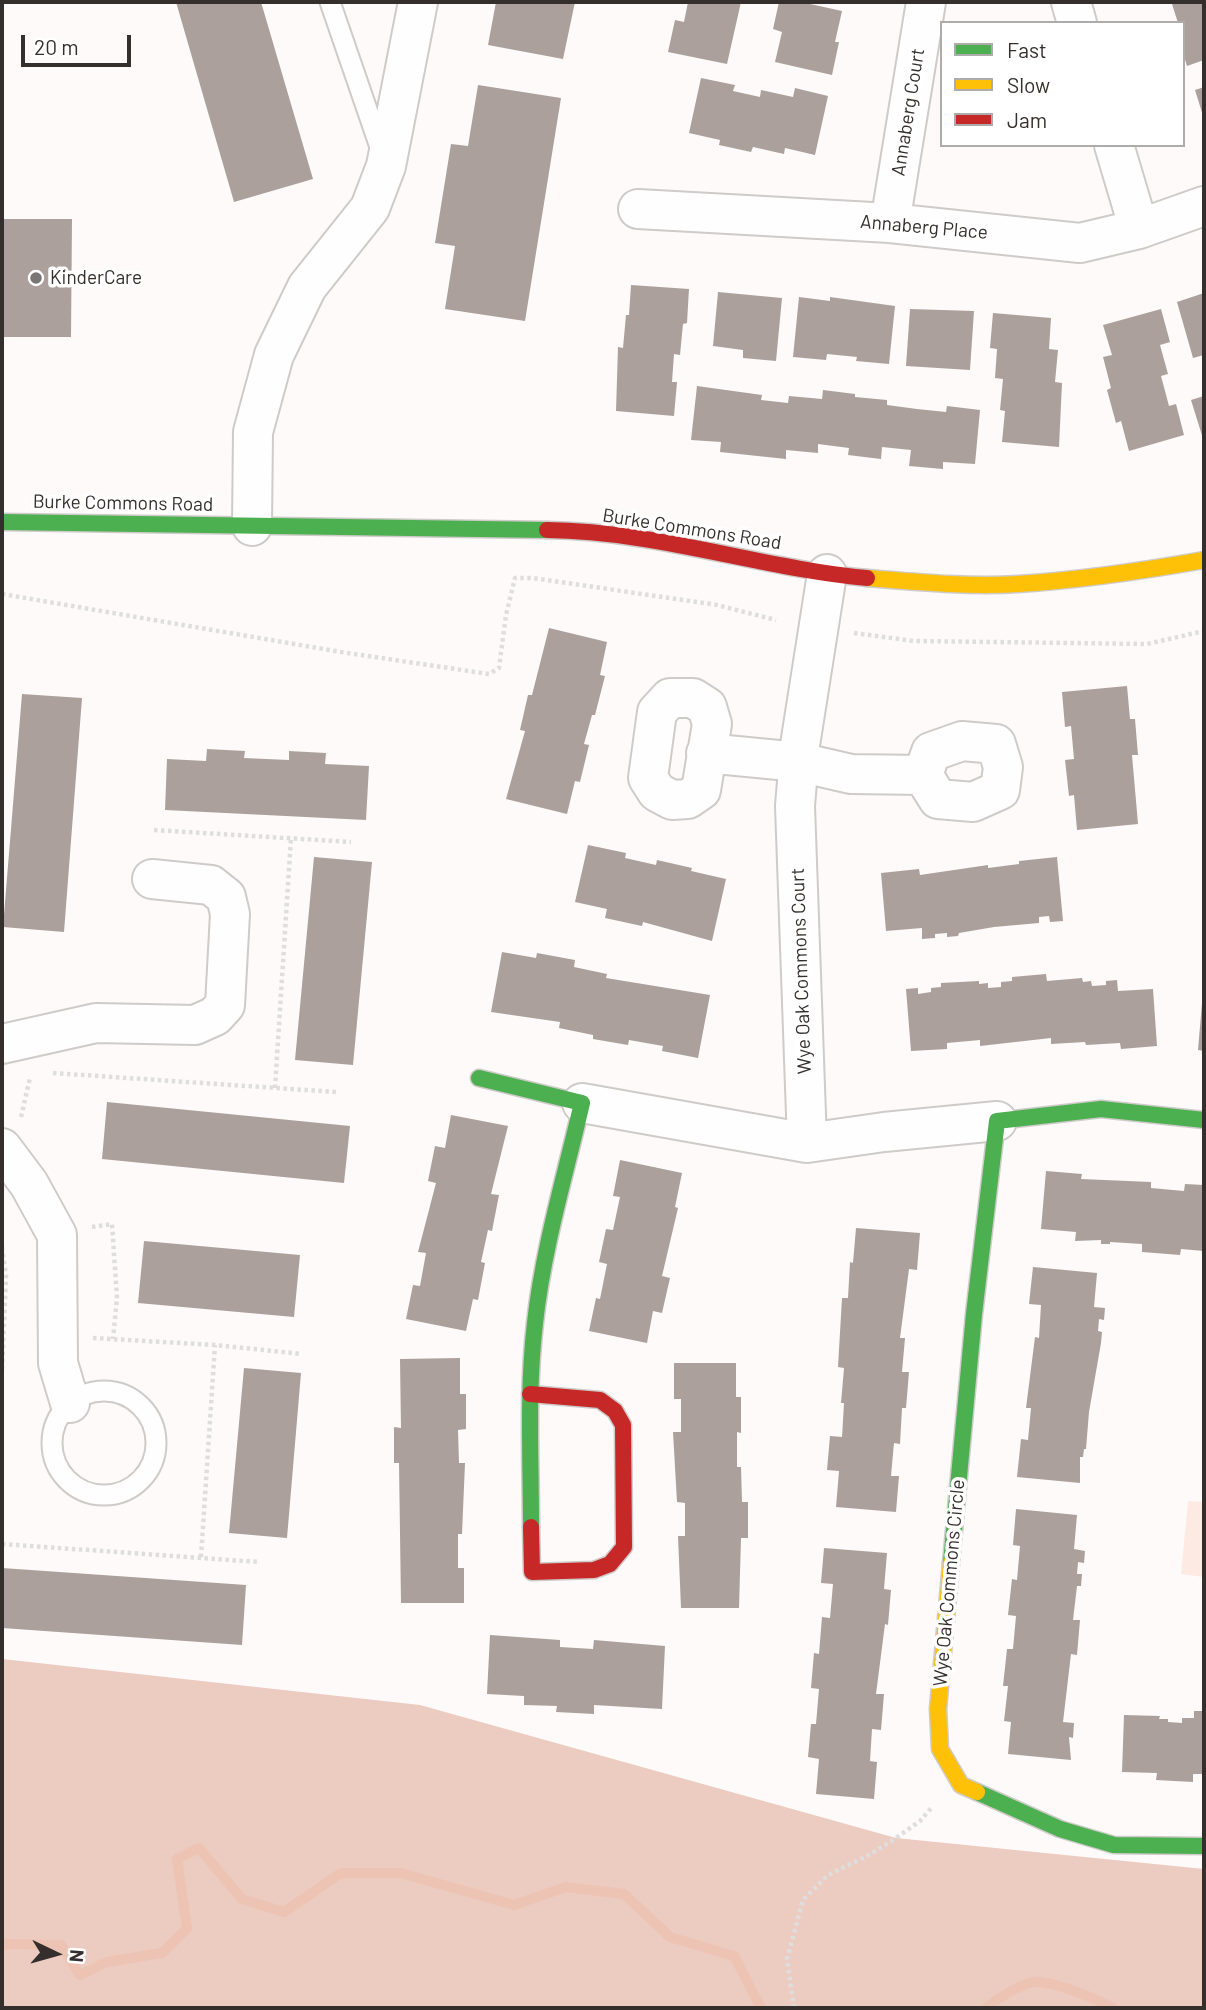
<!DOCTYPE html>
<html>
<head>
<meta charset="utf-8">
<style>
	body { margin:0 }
	#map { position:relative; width:1206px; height:2010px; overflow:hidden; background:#fdfaf9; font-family:Barlow,sans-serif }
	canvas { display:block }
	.frame { position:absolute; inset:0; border:4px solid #342f2d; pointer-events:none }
	.legend { position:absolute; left:940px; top:21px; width:245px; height:126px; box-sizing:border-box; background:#fff; border:2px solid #aeacab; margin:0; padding:9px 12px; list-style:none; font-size:21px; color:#342f2d }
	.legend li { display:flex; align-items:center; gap:14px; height:35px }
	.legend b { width:35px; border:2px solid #aeacab }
	.north { position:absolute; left:21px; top:1919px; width:70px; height:70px; -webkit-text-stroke:5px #fff; paint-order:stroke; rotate:95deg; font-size:19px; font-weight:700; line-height:28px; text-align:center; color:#342f2d }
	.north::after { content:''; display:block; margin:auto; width:24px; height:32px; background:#342f2d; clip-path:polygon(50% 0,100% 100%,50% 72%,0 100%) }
	.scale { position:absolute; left:21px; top:35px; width:110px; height:32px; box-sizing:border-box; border:4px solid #342f2d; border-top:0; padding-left:9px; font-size:21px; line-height:24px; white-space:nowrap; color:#342f2d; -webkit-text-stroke:5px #fff; paint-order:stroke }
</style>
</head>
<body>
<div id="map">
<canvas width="1206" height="2010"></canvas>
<div class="frame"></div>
<ul class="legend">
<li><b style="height:9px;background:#4caf50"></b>Fast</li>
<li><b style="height:9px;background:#ffc107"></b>Slow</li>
<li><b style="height:9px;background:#c62828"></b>Jam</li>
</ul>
<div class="north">N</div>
<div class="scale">20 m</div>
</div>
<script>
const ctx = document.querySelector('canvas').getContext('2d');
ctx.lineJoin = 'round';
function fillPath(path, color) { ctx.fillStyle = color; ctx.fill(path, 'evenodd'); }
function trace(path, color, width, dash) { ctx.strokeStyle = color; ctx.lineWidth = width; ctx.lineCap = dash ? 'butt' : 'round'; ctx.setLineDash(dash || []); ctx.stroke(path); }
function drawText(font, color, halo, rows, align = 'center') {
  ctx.font = font + ' Barlow,sans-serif'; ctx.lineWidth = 7; ctx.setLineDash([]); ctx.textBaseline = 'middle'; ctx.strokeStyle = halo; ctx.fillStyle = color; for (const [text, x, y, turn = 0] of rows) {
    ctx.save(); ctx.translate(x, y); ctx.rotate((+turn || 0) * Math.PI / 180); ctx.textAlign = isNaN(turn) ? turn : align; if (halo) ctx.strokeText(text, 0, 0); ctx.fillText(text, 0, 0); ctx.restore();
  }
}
const green = new Path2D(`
	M1188,1501l16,1v75l-23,-3z`);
const forest = new Path2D(`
	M2,1659l418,46 476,133 308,31v139h-1202z`);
const stream = new Path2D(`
	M2,1946l5,-2 54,1 19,30 27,-13 55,-9 25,-25 -10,-69 22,-11 43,51 42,13 57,-39h60l113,32 52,-18 58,7 46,43 64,19 27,52
	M986,2008c11,-9 39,-28 54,-26 25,3 51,15 73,26`);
const building = new Path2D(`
	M176,2h85l52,177 -79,23z
	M496,2h79l-12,57 -75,-14z
	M688,2h53l-14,62 -59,-12 7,-32 9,2z
	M779,2h22l41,9 -7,31h4l-7,33 -57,-13 7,-30 -9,-3z
	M1179,2h25v58l-17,6 -4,-13v-30h-5l-6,-19z
	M701,78l34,7 -2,6 27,6 1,-7 32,7 2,-9 33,8 -13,59 -30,-7 -1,6 -31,-7 -2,5 -32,-7 1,-5 -31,-7z
	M478,85l83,13 -36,223 -80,-12 10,-63 -20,-3 16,-99 17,2z
	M1204,87v32l-9,-29z
	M2,219h70l-1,118h-69z
	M631,285l58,4 -2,34 -4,1 -3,31 -6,-1 -2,28h5l-3,34 -58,-5 2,-64 5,1 3,-33h3z
	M718,292l64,6 -6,63 -33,-3v-8l-30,-4z
	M1204,293v62l-11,3 -16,-56z
	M799,297l31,4v-4l65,9 -6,58 -33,-3 1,-4 -30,-3 -1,6 -33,-3z
	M910,309l64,2 -4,59 -64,-4z
	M1161,309l9,33 -10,3 8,29 -7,2 8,30 7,-2 8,31 -55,16 -8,-30 -5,2 -9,-33 4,-2 -8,-31 9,-2 -9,-30z
	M993,313l58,5 -2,31 9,1 -3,32 7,1 -3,64 -57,-5 3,-31 -5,-1 3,-31 -8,-1 2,-29 -7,-1z
	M697,386l65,9 -1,5 27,3 1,-7 33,3 1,-9 32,4v3l32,3v5l30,4 29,3 1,-6 33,4 -5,54 -32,-2v7l-34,-3 2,-16 -29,-3 -1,12 -33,-4 1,-7 -31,-4v9l-32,-3v9l-66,-7 1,-10 -30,-2z
	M1204,396v46l-13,-42z
	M549,628l58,14 -7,33 5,1 -10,39h-3l-8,29 5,1 -9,37 -5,-1 -8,33 -61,-15 19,-68 -5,-1 8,-35h4z
	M1127,686l3,33h5l3,36h-6l6,69 -61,6 -3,-35 -5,1 -4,-36 9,-1 -3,-33 -6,1 -3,-35z
	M22,694l60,4 -18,234 -61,-5z
	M207,749l38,2 -1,7 45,2v-9l37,2 -1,11 44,2 -3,54 -201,-10 2,-51 39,2z
	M588,845l38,8 -1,5 31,7 1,-5 35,8 -1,3 35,8 -14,62 -69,-19 -1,4 -37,-8 2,-9 -32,-7z
	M314,857l58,5 -19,203 -58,-5z
	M1057,857l6,64 -13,1 -1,-6 -10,1v6l-45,4 -35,6 -1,3 -11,1v-4l-12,1v4l-13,1v-11l-36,3 -5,-58 38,-4 1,6 68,-10v3l31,-4v-3z
	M502,952l34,6 1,-5 38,7 -1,7 33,7 -1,4 104,17 -12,63 -36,-7 1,-5 -34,-6 -1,5 -35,-6v-4l-34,-7 1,-6 -69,-10z
	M1046,974l1,7 35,-3 1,4 8,-1 1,5 14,-1v-4l11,-1 1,11 35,-2 4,57 -36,3 -1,-6 -34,2 -1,-3 -34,2v-6l-71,8v-6l-33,3v6l-36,2 -5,-62 12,-1v6l13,-2v-4l10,-1v-4l38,-2v3l9,-1v5l13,-1v-5l11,-1v-4z
	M1202,1003h2v48l-6,-1z
	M107,1102l243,24 -6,57 -242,-24z
	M451,1115l57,11 -17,68 8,1 -7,36 -4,-1 -7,32 4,1 -7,37 -5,-1 -7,32 -60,-12 7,-34 7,1 6,-33 -8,-1 18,-69 -8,-2 7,-35 10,2z
	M620,1160l62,13 -7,34 3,1 -16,68 8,2 -8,35 -9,-2 -6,32 -58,-12 7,-33 4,1 7,-35 -8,-2 7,-33 7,1 7,-33 -7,-1z
	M1046,1171l36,3 -1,5 70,3v6l33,3 1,-7 19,1v66l-23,-2 -1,6 -38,-3v-8l-32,-2v2h-9v-4l-26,1 1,-9 -35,-3z
	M856,1228l64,5 -3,37 -8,-1 -9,69h5l-3,34h7l-3,36h-4l-2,36 -6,-1 -3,33h8l-3,36 -60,-5 3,-36 -12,-1 3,-34 12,1 2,-34h-3l3,-35 -6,-1 4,-69h6l2,-36 3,1z
	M144,1241l156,14 -6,62 -156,-14z
	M1033,1267l64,6 -3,34 11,1 -1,12 -5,-1 -1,12 4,1 -1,11 -12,69 -3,37h-2l-1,8h-3v26l-63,-6 4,-38 7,1 3,-32h-5l9,-71 4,1 2,-33 -12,-1z
	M460,1358v36h6v35l-8,1 1,33h6l-3,71h-4v34h6v35h-63l-2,-140h-5v-36l7,1 -1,-69z
	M674,1363h62v34h5v36l-4,-1v35h4l1,35h6v36h-7l-2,70h-58l-3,-72h7v-33l-8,-1 -4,-70h8v-33h-7z
	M244,1368l57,5 -14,165 -58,-5z
	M1016,1509l61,6 -3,34 11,2 -1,12 -6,-1 -1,12h5l-1,12h-4l-4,34h7l-3,35 -6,-1 -8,68 11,1 -1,15 -4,-1 2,23 -63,-6 3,-32 -7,-1 4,-35h-5l4,-37h6l3,-33 -8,-1 4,-36 5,1 3,-34 -7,-1z
	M824,1548l63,5 -3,36 7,1 -3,35 -3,-1 -9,70h8l-3,36 -9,-1 -2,32 7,1 -3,37 -58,-5 3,-35 -11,-2 3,-33h5l3,-35 -8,-1 3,-35 5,1 3,-37 8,1 3,-34 -12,-1z
	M2,1568l244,17 -4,60 -240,-17z
	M490,1635l70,5v7l33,2 1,-9 71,6 -3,63 -68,-4v9l-38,-2 1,-6 -33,-1v-9l-37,-2z
	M1194,1711h10v63h-11v8l-37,-2 1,-7 -35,-1 2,-57 36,1 -1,3h9v3l14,1v-5h12z`);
const path = new Path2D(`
	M2,594l339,58 148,22 10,-6 7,-53 9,-37h18l184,27 59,15
	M854,633l60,8 233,3 57,-13
	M154,830l197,12
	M53,1073l283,19
	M275,1088l16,-250
	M21,1117l9,-39
	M92,1227l20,-3 5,74 -4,41
	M2,1247l4,29 -4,96
	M93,1338l122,7 87,9
	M2,1544l257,18
	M201,1557l14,-212
	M794,2008l-7,-49 16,-59 25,-25 43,-21 25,-16 24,-17 13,-15`);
const lane = new Path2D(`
	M330,2l52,151
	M52 1443a52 52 0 1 1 104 0a52 52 0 1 1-104 0Z`);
const street = new Path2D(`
	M1071,2l6,21
	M1114,145l25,84
	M638,209l252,14 190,20 59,-14 65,-23
	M890,223l36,-221
	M252,526l1,-94 21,-77 33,-68 63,-79 16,-42 32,-164
	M670,698h23l14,9 5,17 -11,66 -13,9 -16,1 -15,-8 -9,-14 9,-66z
	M962,741l34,3 7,23 -3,23 -27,12 -35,-3 -15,-24 8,-23z
	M706,753l93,9 52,12 72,1
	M2,1044l94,-21 99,2 20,-9 10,-11 5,-91 -4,-17 -15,-12 -59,-6
	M582,1103l225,40 77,-11 113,-11
	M807,1143l-12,-337 5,-61 27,-171
	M2,1148l27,36 28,51 1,128 12,40`);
const fast = new Path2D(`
	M2,522l545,8
	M479,1078l103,25c-17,73 -39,146 -47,220 -8,68 -4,136 -4,204
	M951,1563l23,-249 23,-193 104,-12 103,11
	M977,1792l83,37 54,16 90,1`);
const slow = new Path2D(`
	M867,578c50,4 100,9 151,6 63,-4 124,-13 186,-24
	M951,1563l-13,146 2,40 21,36 16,7`);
const jam = new Path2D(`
	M547,530c109,1 213,38 320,48
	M530,1394l70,6 15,11 8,14 1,122 -14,17 -16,6 -62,2 -1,-45`);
const markers = [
	[36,278,7,"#7a7674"]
];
const streetNames = [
	["Annaberg Court",908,112,-81],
	["Annaberg Place",924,227,5],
	["Burke Commons Road",123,503,1],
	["Burke Commons Road",692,529,9],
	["Wye Oak Commons Court",801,971,-92],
	["Wye Oak Commons Circle",949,1583,-85]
];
const poiNames = [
	["KinderCare",50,278]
];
fillPath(green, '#fdeae2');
fillPath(forest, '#eccbc0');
trace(stream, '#edc3b4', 10);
fillPath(building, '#aba09c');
trace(lane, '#cecbc9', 23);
trace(street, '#cecbc9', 42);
trace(fast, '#cecbc9', 19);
trace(slow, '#cecbc9', 19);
trace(jam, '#cecbc9', 19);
trace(path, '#dfdede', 4.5, [3.5, 3.5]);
trace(lane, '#fffefe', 19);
trace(street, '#fffefe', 38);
trace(fast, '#4caf50', 16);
trace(slow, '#ffc107', 16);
trace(jam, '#c62828', 16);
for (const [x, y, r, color] of markers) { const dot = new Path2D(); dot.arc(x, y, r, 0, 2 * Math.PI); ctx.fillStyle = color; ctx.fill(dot); trace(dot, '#fff', 2.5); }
drawText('19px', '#342f2d', '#fff', streetNames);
drawText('19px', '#342f2d', '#fff', poiNames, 'left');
</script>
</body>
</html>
